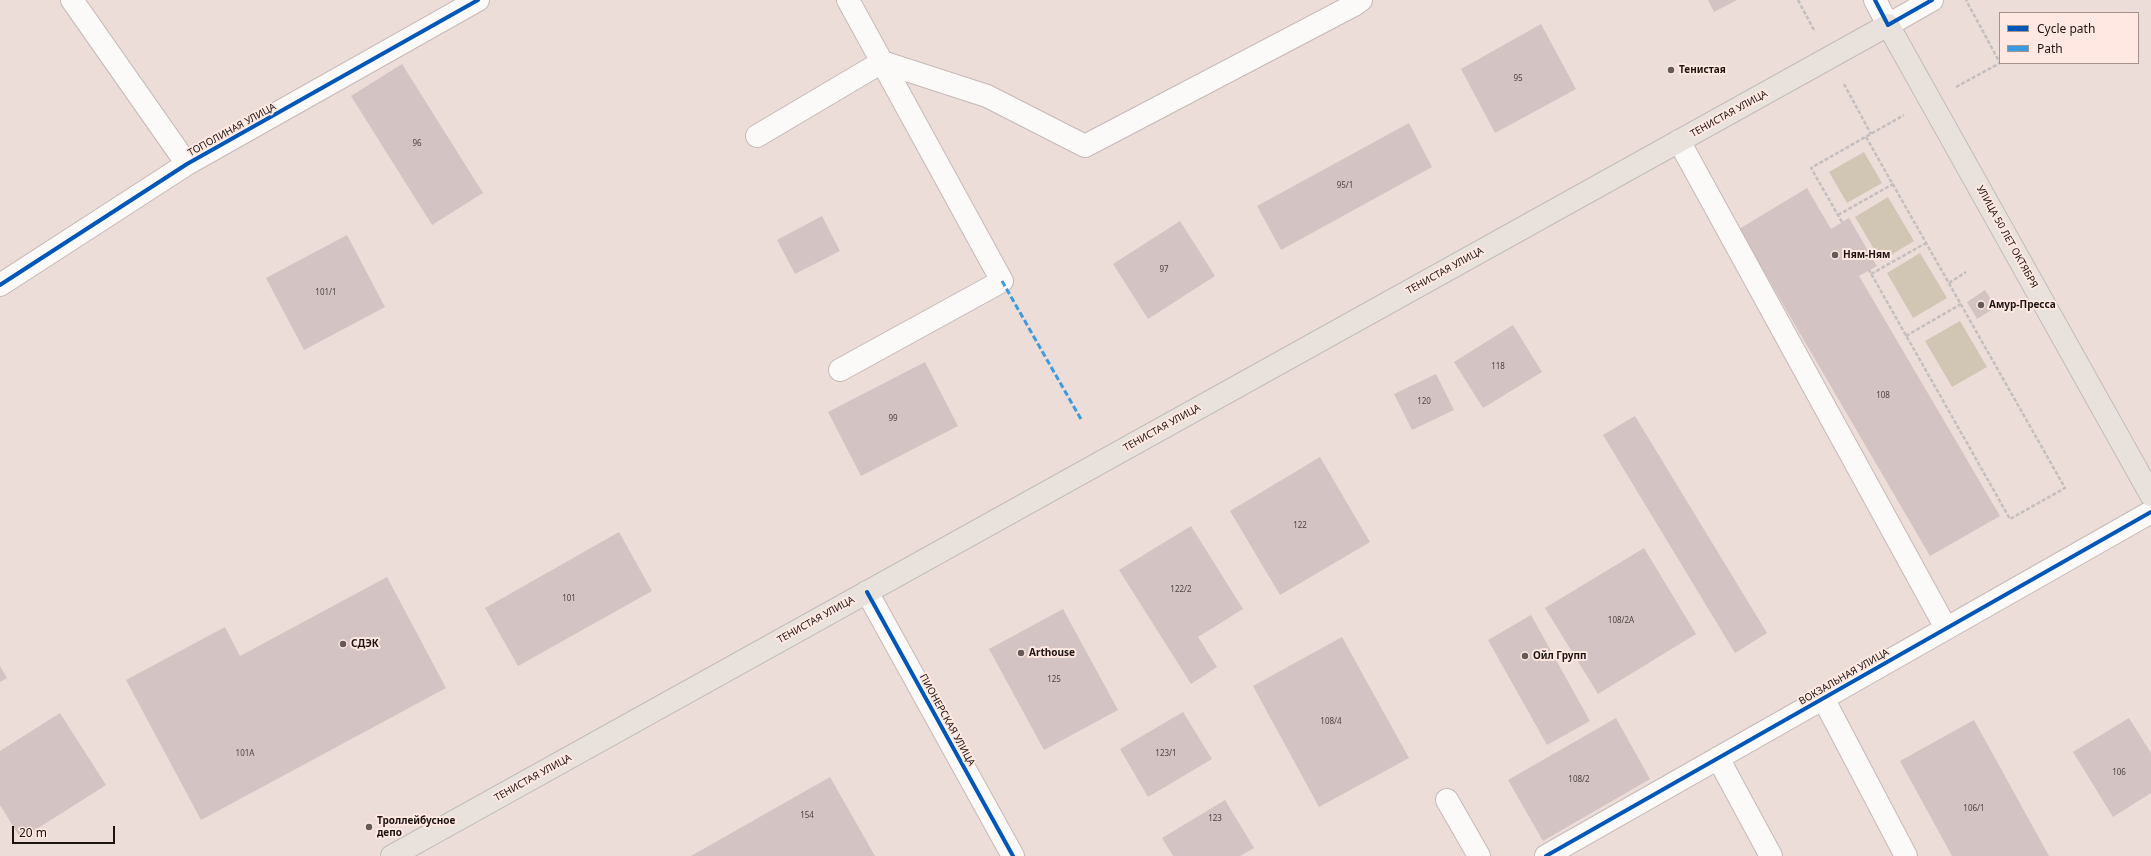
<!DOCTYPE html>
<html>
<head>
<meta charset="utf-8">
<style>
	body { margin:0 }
	#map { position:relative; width:2151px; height:856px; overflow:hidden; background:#ecddd9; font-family:"Noto Sans",sans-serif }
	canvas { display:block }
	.legend { position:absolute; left:1999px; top:12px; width:140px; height:52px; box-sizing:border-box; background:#fee8e1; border:1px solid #a4938e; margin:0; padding:5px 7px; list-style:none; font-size:12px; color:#1d1412 }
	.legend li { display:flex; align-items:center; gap:8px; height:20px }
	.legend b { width:20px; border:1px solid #a4938e }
	.scale { position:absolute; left:12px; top:826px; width:103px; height:18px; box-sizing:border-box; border:2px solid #1d1412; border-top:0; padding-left:5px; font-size:12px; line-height:14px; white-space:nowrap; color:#1d1412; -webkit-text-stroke:3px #fee8e1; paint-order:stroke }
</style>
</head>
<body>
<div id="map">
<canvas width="2151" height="856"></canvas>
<ul class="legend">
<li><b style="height:5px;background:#0057b8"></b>Cycle path</li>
<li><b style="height:5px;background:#3c9ade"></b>Path</li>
</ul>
<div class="scale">20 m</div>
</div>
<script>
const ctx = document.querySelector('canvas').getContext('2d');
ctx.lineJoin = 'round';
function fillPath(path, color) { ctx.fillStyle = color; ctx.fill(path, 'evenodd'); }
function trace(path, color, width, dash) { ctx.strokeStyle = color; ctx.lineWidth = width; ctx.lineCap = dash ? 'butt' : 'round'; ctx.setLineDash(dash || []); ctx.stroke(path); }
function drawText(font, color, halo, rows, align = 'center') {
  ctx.font = font + ' "Noto Sans",sans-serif'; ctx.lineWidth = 4; ctx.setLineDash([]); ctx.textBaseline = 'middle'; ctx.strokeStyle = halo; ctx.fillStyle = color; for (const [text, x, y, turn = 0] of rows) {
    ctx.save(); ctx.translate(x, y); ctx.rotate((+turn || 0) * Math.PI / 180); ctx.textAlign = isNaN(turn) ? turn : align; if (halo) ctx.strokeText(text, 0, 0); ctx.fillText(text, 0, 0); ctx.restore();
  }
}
const green = new Path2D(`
	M1864,152l18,31 -35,20 -18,-31z
	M1888,197l26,44 -33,20 -26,-44z
	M1920,253l27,45 -34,20 -26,-45z
	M1960,321l27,46 -35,20 -27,-46z`);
const building = new Path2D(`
	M1708,0h29l-23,12z
	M1541,24l35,65 -81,44 -34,-64z
	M402,64l81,129 -51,32 -81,-129z
	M1409,123l23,44 -151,83 -24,-44z
	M1807,188l24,41 18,-11 28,48 -18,10 141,240 -70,40 -191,-327z
	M822,216l18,35 -45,23 -18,-34z
	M1180,221l35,55 -67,43 -35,-55z
	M347,235l38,72 -81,43 -38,-72z
	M1985,290l11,17 -19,12 -10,-17z
	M1513,325l29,47 -59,36 -29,-46z
	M925,362l33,64 -97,50 -33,-64z
	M1436,374l18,36 -42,20 -18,-36z
	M1635,416l132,217 -32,20 -132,-218z
	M1320,457l50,85 -90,53 -50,-84z
	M1191,526l52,83 -45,28 19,30 -26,17 -72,-114z
	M619,532l33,59 -134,75 -33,-58z
	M1644,548l52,86 -98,60 -53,-86z
	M387,577l59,111 -245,132 -75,-140 99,-53 15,29z
	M1063,609l55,101 -74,40 -55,-101z
	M1531,615l59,106 -43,24 -59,-105z
	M1342,637l67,121 -90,49 -66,-121z
	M0,666l7,12 -7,4z
	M1183,712l29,47 -64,38 -28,-48z
	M60,713l46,72 -85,54 -21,-34v-54z
	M1616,718l34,61 -107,62 -35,-61z
	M2129,718l22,35v40l-38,24 -40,-65z
	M1974,720l75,136h-97l-52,-95z
	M830,777l45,79h-184z
	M1225,800l29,48 -14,8h-67l-11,-18z`);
const path = new Path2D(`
	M1798,0l17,32
	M1844,84l27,50
	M1956,87l44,-24 -34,-63
	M1866,137l199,351 -55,31 -141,-249
	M1838,215l55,-31
	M1842,222l-31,-54 93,-53
	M1871,274l55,-31
	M1949,283l17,-11
	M1906,336l55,-32`);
const minor = new Path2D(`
	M72,0l115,164
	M1875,0l13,25 44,-25
	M757,136l125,-74 105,34 98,50 269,-141 7,-5
	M1679,141l267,487
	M0,285l187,-121 291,-164
	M840,370l162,-89 -154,-281
	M867,592l146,264
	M1823,698l83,158
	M1718,758l53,98
	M1447,800l32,56
	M1546,856l605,-344`);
const major = new Path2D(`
	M392,856l1496,-831 263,470`);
const quiet = new Path2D(`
	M1002,281l80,140`);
const cycleway = new Path2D(`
	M1875,0l13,25 44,-25
	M0,285l187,-121 291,-164
	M867,592l146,264
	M1546,856l605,-344`);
const markers = [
	[1671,70,4,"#655a58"],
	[1835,255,4,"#655a58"],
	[1981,305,4,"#655a58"],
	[343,644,4,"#655a58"],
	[1021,653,4,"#655a58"],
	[1525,656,4,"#655a58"],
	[369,827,4,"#655a58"]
];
const numberNames = [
	["95",1518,79],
	["96",417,144],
	["95/1",1345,186],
	["97",1164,270],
	["101/1",326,293],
	["118",1498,367],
	["108",1883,396],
	["120",1424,402],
	["99",893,419],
	["122",1300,526],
	["122/2",1181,590],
	["101",569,599],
	["108/2А",1621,621],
	["125",1054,680],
	["108/4",1331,722],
	["101А",245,754],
	["123/1",1166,754],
	["106",2119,773],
	["108/2",1579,780],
	["106/1",1974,809],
	["154",807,816],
	["123",1215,819]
];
const poiNames = [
	["Тенистая",1679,70],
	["Ням-Ням",1843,255],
	["Амур-Пресса",1989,305],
	["СДЭК",351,644],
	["Arthouse",1029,653],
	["Ойл Групп",1533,656],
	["Троллейбусное",377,821],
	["депо",377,833]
];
const streetNames = [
	["ТЕНИСТАЯ УЛИЦА",1729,114,-29],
	["ТОПОЛИНАЯ УЛИЦА",232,130,-29],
	["УЛИЦА 50 ЛЕТ ОКТЯБРЯ",2007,237,61],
	["ТЕНИСТАЯ УЛИЦА",1445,271,-29],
	["ТЕНИСТАЯ УЛИЦА",1162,428,-29],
	["ТЕНИСТАЯ УЛИЦА",816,620,-29],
	["ВОКЗАЛЬНАЯ УЛИЦА",1844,677,-30],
	["ПИОНЕРСКАЯ УЛИЦА",947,720,61],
	["ТЕНИСТАЯ УЛИЦА",533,778,-29]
];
fillPath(green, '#d1c5b3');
fillPath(building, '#d3c3c2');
trace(minor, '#c5b9b6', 24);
trace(major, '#c2bbb9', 24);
trace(path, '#c4bfbe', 2.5, [4, 2]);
trace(minor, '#fcfaf9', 22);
trace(major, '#e9e2dc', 22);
trace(quiet, '#3c9ade', 3, [6, 3]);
trace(cycleway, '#0057b8', 4);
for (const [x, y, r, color] of markers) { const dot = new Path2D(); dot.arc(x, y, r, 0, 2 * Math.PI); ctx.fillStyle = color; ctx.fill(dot); trace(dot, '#fee8e1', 1.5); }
drawText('8px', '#4e4442', null, numberNames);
drawText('bold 10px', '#1d1412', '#fee8e1', poiNames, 'left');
drawText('10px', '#1d1412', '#fee8e1', streetNames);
</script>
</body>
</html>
